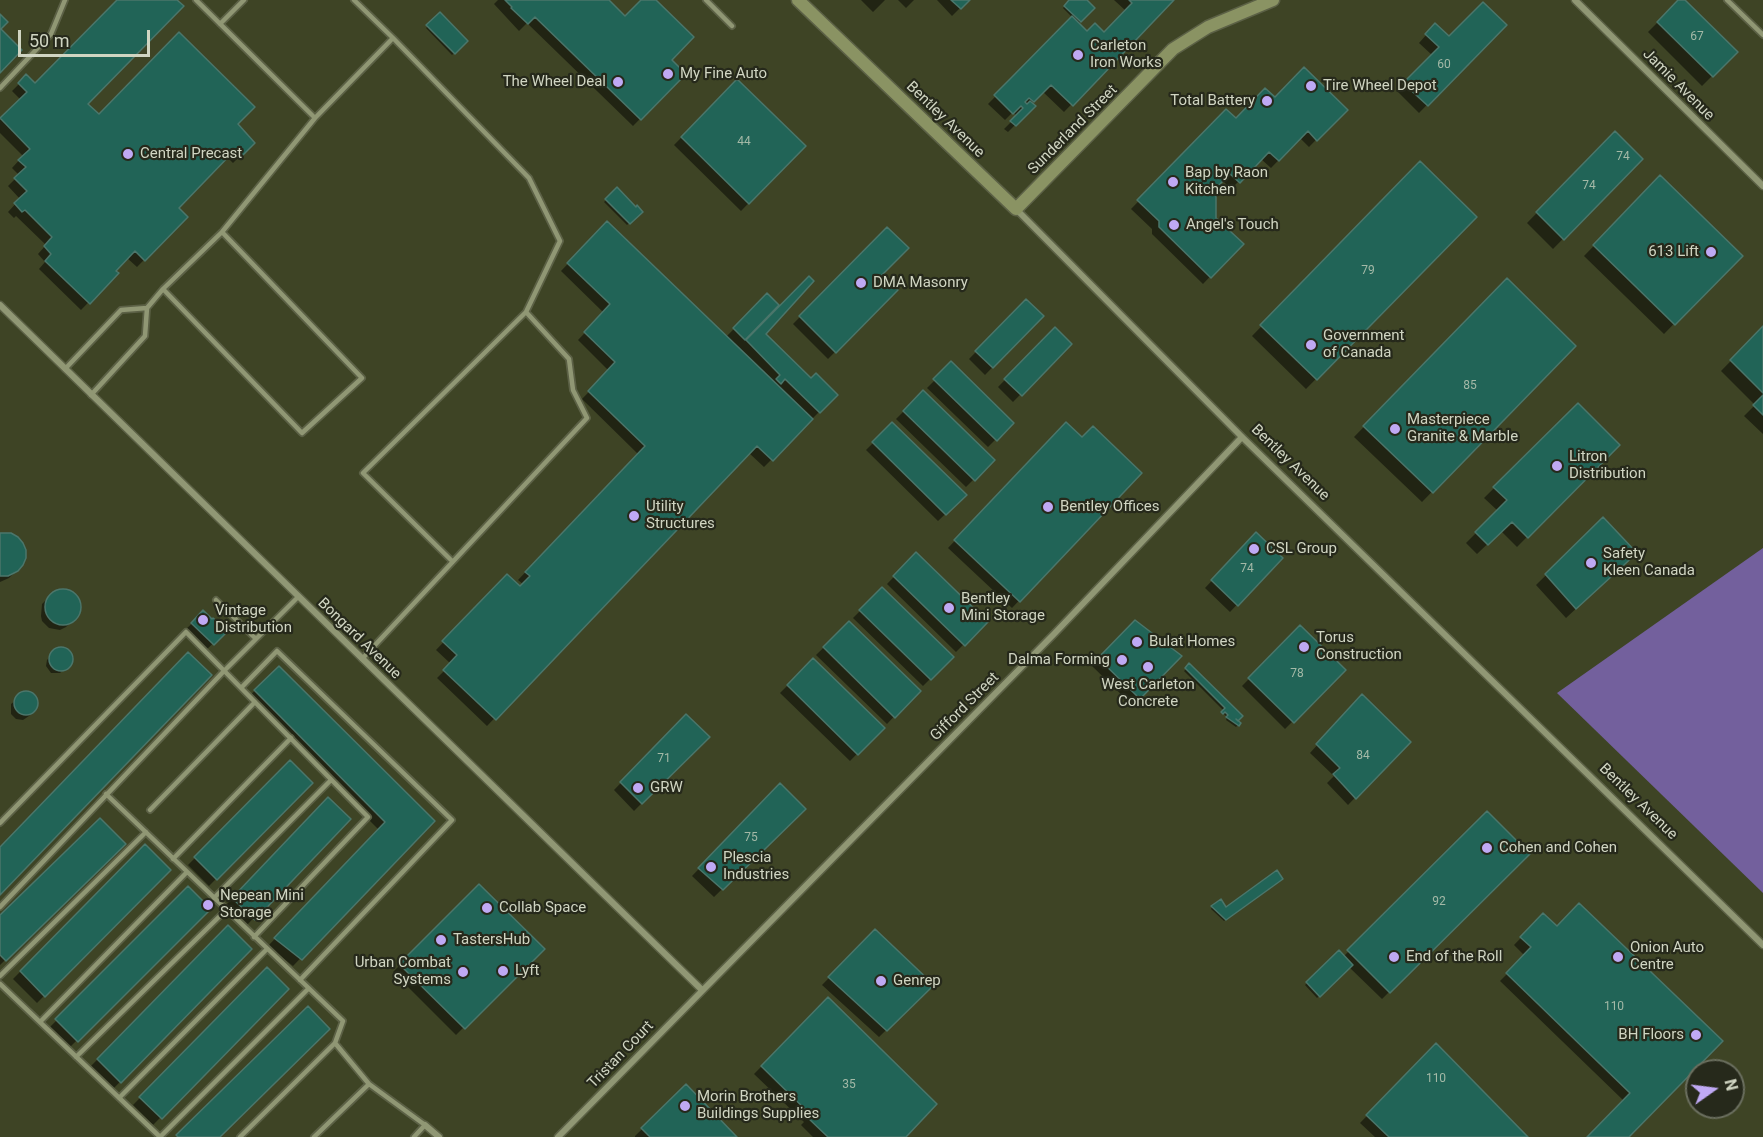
<!DOCTYPE html>
<html>
<head>
<meta charset="utf-8">
<style>
	body { margin:0 }
	#map { position:relative; width:1763px; height:1137px; overflow:hidden; background:#3e4425; font-family:Roboto,sans-serif }
	canvas { display:block }
	.north { position:absolute; left:1685px; top:1059px; width:60px; height:60px; box-sizing:border-box; background:#26291b; border:2px solid #6a6e5e; border-radius:50%; rotate:76deg; font-size:16px; font-weight:700; line-height:24px; text-align:center; color:#d0d5c2 }
	.north::after { content:''; display:block; margin:auto; width:21px; height:27px; background:#bfa9f4; clip-path:polygon(50% 0,100% 100%,50% 72%,0 100%) }
	.scale { position:absolute; left:18px; top:30px; width:132px; height:27px; box-sizing:border-box; border:3px solid #d0d5c2; border-top:0; padding-left:8px; font-size:18px; line-height:21px; white-space:nowrap; color:#d0d5c2; -webkit-text-stroke:4px #26291b; paint-order:stroke }
</style>
</head>
<body>
<div id="map">
<canvas width="1763" height="1137"></canvas>
<div class="north">N</div>
<div class="scale">50 m</div>
</div>
<script>
const ctx = document.querySelector('canvas').getContext('2d');
ctx.lineJoin = 'round';
function fillPath(path, color) { ctx.fillStyle = color; ctx.fill(path, 'evenodd'); }
function trace(path, color, width, dash) { ctx.strokeStyle = color; ctx.lineWidth = width; ctx.lineCap = dash ? 'butt' : 'round'; ctx.setLineDash(dash || []); ctx.stroke(path); }
function drawText(font, color, halo, rows, align = 'center') {
  ctx.font = font + ' Roboto,sans-serif'; ctx.lineWidth = 4.5; ctx.setLineDash([]); ctx.textBaseline = 'middle'; ctx.strokeStyle = halo; ctx.fillStyle = color; for (const [text, x, y, turn = 0] of rows) {
    ctx.save(); ctx.translate(x, y); ctx.rotate((+turn || 0) * Math.PI / 180); ctx.textAlign = isNaN(turn) ? turn : align; if (halo) ctx.strokeText(text, 0, 0); ctx.fillText(text, 0, 0); ctx.restore();
  }
}
const green = new Path2D(`
	M1763,548v345l-206,-200z`);
const shadow = new Path2D(`
	M116,0h59l-89,104 13,12 137,8 17,19 -20,20 -6,-6 -50,51 9,9 -49,50 -10,-9 -13,13 3,2 -36,37 -42,-41 6,-7 -7,-8 8,-9 -30,-29 -2,2 -6,-6 12,-13 -12,-13 11,-11 -7,-7 11,-12 -23,-23v-13l21,-20 -9,-9 15,-15 8,9 83,-84z
	M498,0h109l18,18 17,-18h12l16,60 14,14 -51,52 -106,-103 -8,8 -25,-27z
	M861,0h24l-12,12z
	M898,0h16l-8,8z
	M937,0h31l-16,16z
	M1071,0h14l8,8 -15,16 9,9 17,1 22,-23 -12,-11h58l-108,112 -22,-21 -11,12 3,3 -26,26 -4,-3 13,-13 -4,-4 -8,8 -17,-16 85,-86 -10,-10z
	M1680,0h3l53,52 -34,34 -54,-54z
	M440,14l26,27 -14,14 -26,-27z
	M1435,25l14,13 56,-13 -86,88 -22,-22 35,-36 -13,-12z
	M737,81l67,65 -63,65 -67,-66z
	M1275,99l70,11 -36,37 -9,-9 -29,30 -10,-9 -30,30 -9,-9 -7,7v32l26,25 -38,40 -51,-50v-5l-21,-20 95,-98 10,9z
	M1615,133l26,26 -88,90 -26,-26z
	M1420,164l55,53 -169,172 -54,-53z
	M1660,178l80,78 -76,78 -80,-78z
	M617,189l19,20 5,3 -14,13 -23,-23z
	M607,223l119,114 41,-42 13,13 -16,26 47,46 25,15 -72,72 -15,-14 -262,273 -50,-48 14,-14 -15,-14 71,-74 13,12 4,-3 -6,-5 120,-126 -56,-55 27,-28 -31,-31 26,-27 -43,-42z
	M887,229l-7,46 16,15 -68,69 -35,-35z
	M1507,280l67,66 -152,156 -68,-65z
	M1026,301l16,15 -57,59 -16,-16z
	M1763,328v106l-19,-18 11,-11 -34,-34z
	M1055,329l15,15 -57,58 -15,-15z
	M951,364l61,59 -24,24 -61,-59z
	M923,392l70,68 -27,27 -70,-68z
	M1578,405l40,40 -101,102 -16,-16 -24,23 -11,-11 32,-32 -14,-13z
	M892,424l73,71 -27,26 -72,-71z
	M1066,424l16,15 58,34 -128,135 -64,-60z
	M1603,519l22,44 -59,55 -30,-33z
	M0,534l17,36 -8,8 -9,4z
	M1256,534l25,24 -51,54 -25,-24z
	M916,554l70,68 -30,30 -69,-68z
	M882,589l70,68 -29,29 -70,-68z
	M60,591h8l5,3 6,10 -2,12 -11,11 -6,3 -11,-2 -7,-7 -1,-5 1,-12 9,-9z
	M203,613l21,20 -19,18 -21,-20z
	M1136,622l44,34 -48,49 -40,-39z
	M849,623l69,68 -31,33 -71,-69z
	M1300,627l44,43 -59,59 -43,-43z
	M56,650h10l5,7 -1,6 -10,10h-9l-5,-7 1,-6z
	M813,660l69,68 -32,33 -70,-68z
	M1190,665l50,51 -4,5 3,3 -3,3 -10,-7 1,-3 -4,-4 1,-2 -40,-40z
	M279,668l154,153 -140,145 -25,-20 111,-116 -132,-132z
	M25,693h6l5,5v10l-7,8 -6,4 -7,-1 -5,-5v-10z
	M1355,703l54,39 -61,63 -21,-22 7,-7 -24,-23z
	M686,716l21,21 -73,74 -20,-21z
	M290,762l21,21 -102,103 -21,-21z
	M780,785l24,24 -90,88 -22,-21z
	M328,799l21,20 -103,107 -21,-20z
	M1487,813l41,41 -146,145 -33,-32 -32,31 -12,-13 34,-33 4,5z
	M124,844l-124,121v-48z
	M145,846l24,24 -132,133 -24,-24z
	M1279,881l-55,40 -13,-12 1,-2 14,2z
	M479,886l63,63 -86,86 -63,-63z
	M188,888l21,21 -140,139 -20,-20z
	M1543,915l14,12 163,114 -95,96h-36l35,-36 -124,-120 25,-25 -11,-11z
	M228,927l22,22 -137,140 -23,-22z
	M875,931l57,54 -53,52 -57,-52z
	M267,969l20,20 -134,136 -20,-20z
	M828,999l76,138h-91l-12,-12 3,-3 -50,-48z
	M1436,1045l90,92h-151l-15,-14z
	M686,1086l49,51h-100v-1z`);
const building = new Path2D(`
	M117,0h60l7,6 -96,98 11,10 80,-82 76,75 -17,17 17,19 -14,14 -6,-7 -56,58 9,9 -43,44 -10,-10 -19,20 3,2 -29,31 -45,-43 6,-7 -7,-8 8,-9 -27,-27 -3,2 -8,-9 13,-12 -13,-13 12,-11 -8,-7 12,-11 -30,-31 27,-26 -9,-9 8,-9 9,9z
	M505,0h104l16,16 16,-16h15l38,37 -22,23 14,14 -45,46 -106,-103 -7,7 -17,-16 1,-1z
	M951,0h19l-9,9z
	M1069,0h18l8,8 -14,14 -17,-16z
	M1129,0h45l-101,106 -22,-21 -17,17 -5,-4 -4,4 2,2 3,-3 6,5 -20,20 -6,-5 13,-13 -2,-2 -8,8 -19,-19 16,-16 62,-63 15,15 8,-8 9,9 28,-29z
	M1678,0h7l53,52 -25,25 -56,-55z
	M1483,2l24,23 -79,81 -25,-23 36,-36 -14,-13 10,-11 14,13z
	M440,12l28,29 -13,13 -29,-29z
	M0,14l8,8 -7,7 21,21 -22,23z
	M1304,67l44,43 -31,31 -9,-10 -29,30 -10,-9 -29,31 -10,-9 -14,14v30l28,26 -33,34 -52,-51v-6l-22,-21 89,-91 10,9 29,-30 10,9z
	M737,79l69,67 -57,58 -68,-67z
	M1615,131l28,28 -79,81 -28,-28z
	M1420,161l57,56 -160,163 -57,-55z
	M1660,175l83,81 -68,69 -82,-80z
	M617,187l19,20 1,-2 6,7 -13,12 -25,-25z
	M607,221l206,198 -40,42 -16,-15 -261,274 -53,-50 14,-15 -15,-14 65,-67 13,12 10,-10 -5,-4 120,-126 -57,-55 27,-29 -31,-30 26,-28 -43,-41z
	M887,227l22,21 -27,27 16,15 -62,63 -37,-37z
	M809,276l5,5 -48,53 45,44 5,-5 22,22 -18,18 -35,-34 -4,5 -5,-5 4,-4 -34,-35z
	M1507,278l69,68 -143,147 -70,-67z
	M767,293l12,12 -34,35 -12,-12z
	M1026,299l18,17 -51,52 -18,-17z
	M1763,326v67l-33,-33z
	M1055,327l17,17 -50,52 -18,-17z
	M951,361l63,62 -17,18 -64,-62z
	M923,390l72,70 -20,21 -72,-70z
	M1763,395v20l-10,-10z
	M1578,403l42,42 -92,93 -16,-16 -24,23 -13,-13 32,-32 -14,-13z
	M892,422l75,73 -21,20 -74,-73z
	M1066,422l16,15 11,-11 49,47 -122,129 -66,-62z
	M1603,517l34,36 -61,56 -31,-35z
	M1256,532l27,26 -45,48 -27,-26z
	M0,533h11l7,4 5,6 3,7v8l-3,7 -5,6 -10,5h-8z
	M916,552l72,70 -23,24 -72,-70z
	M882,587l72,70 -23,23 -72,-70z
	M45 607a18 18 0 1 1 36 0a18 18 0 1 1-36 0Z
	M203,610l9,9 1,-1 5,4 -1,2 9,9 -12,12 -23,-22z
	M1135,620l47,36 -42,43 -42,-41z
	M849,621l72,70 -26,27 -72,-71z
	M1300,625l46,45 -52,53 -46,-45z
	M49 659a12 12 0 1 1 24 0a12 12 0 1 1-24 0Z
	M188,652l24,23 -212,220v-48z
	M813,658l72,70 -27,27 -71,-70z
	M1189,663l54,53 -5,5 -2,-2 5,4 -2,3 -13,-9 2,-2 -3,-3 -2,2 -2,-2 4,-4 -40,-40z
	M279,666l156,155 -133,139 -28,-22 111,-116 -131,-132z
	M14 703a12 12 0 1 1 24 0a12 12 0 1 1-24 0Z
	M1362,694l49,48 -55,57 -23,-25 7,-6 -24,-24z
	M686,714l24,23 -68,67 -22,-22z
	M290,760l23,23 -96,97 -23,-23z
	M780,783l26,26 -83,81 -25,-22z
	M328,797l23,22 -96,101 -23,-22z
	M1487,811l43,43 -140,139 -43,-43z
	M100,818l26,26 -120,117 -6,-6v-40z
	M145,844l26,26 -126,127 -25,-26z
	M1277,870l6,9 -57,41 -15,-14 10,-7 5,8z
	M479,884l66,65 -80,80 -66,-65z
	M188,886l23,23 -133,133 -23,-23z
	M1579,903l144,138 -94,96h-42l43,-44 -124,-120 25,-26 -11,-10 23,-24 14,13z
	M228,925l24,24 -131,134 -24,-24z
	M875,929l59,56 -47,46 -59,-54z
	M1339,950l14,15 -33,32 -14,-15z
	M267,967l22,22 -127,130 -23,-22z
	M828,997l109,107 -31,33h-78l-21,-20 3,-3 -49,-48z
	M308,1006l22,23 -110,108h-42l-2,-2z
	M1436,1043l92,94h-139l-23,-22z
	M686,1084l51,53h-87l-9,-9z`);
const lane = new Path2D(`
	M196,0l119,118
	M354,0l39,38
	M706,0l26,26
	M1727,0l36,35
	M220,24l24,-24
	M0,88l51,-54 14,-34
	M163,289l139,144 60,-55 -140,-146
	M65,369l56,-59 26,-2
	M91,395l54,-59 2,-28 16,-19 59,-57 93,-114 78,-80 136,140 31,63 -34,71
	M216,600l40,39
	M362,659l225,-241 -14,-28 -4,-31 -43,-47 -163,161 89,88
	M241,688l36,-37 175,169 -152,160
	M106,794l237,227 -8,22 34,41
	M150,810l105,-108
	M0,823l186,-191 182,185 -114,120
	M173,859l118,-121
	M214,898l117,-118
	M0,907l224,-236 74,-74
	M0,976l146,-144
	M0,984l160,153
	M40,1022l147,-150
	M76,1057l150,-147
	M119,1098l148,-149
	M160,1137l148,-148
	M240,1137l95,-94
	M314,1137l55,-53 56,41 -11,12`);
const street = new Path2D(`
	M1575,0l188,186
	M1016,209l226,228 521,508
	M0,305l702,685
	M425,1125l14,12
	M558,1137l496,-503 188,-197`);
const secondary = new Path2D(`
	M798,0l218,209 157,-160 35,-22 65,-27`);
const markers = [
	[1078,55,6,"#bfa9f4"],
	[668,74,6,"#bfa9f4"],
	[618,82,6,"#bfa9f4"],
	[1311,86,6,"#bfa9f4"],
	[1267,101,6,"#bfa9f4"],
	[128,154,6,"#bfa9f4"],
	[1173,182,6,"#bfa9f4"],
	[1174,225,6,"#bfa9f4"],
	[1711,252,6,"#bfa9f4"],
	[861,283,6,"#bfa9f4"],
	[1311,345,6,"#bfa9f4"],
	[1395,429,6,"#bfa9f4"],
	[1557,466,6,"#bfa9f4"],
	[1048,507,6,"#bfa9f4"],
	[634,516,6,"#bfa9f4"],
	[1254,549,6,"#bfa9f4"],
	[1591,563,6,"#bfa9f4"],
	[949,608,6,"#bfa9f4"],
	[203,620,6,"#bfa9f4"],
	[1137,642,6,"#bfa9f4"],
	[1304,647,6,"#bfa9f4"],
	[1122,660,6,"#bfa9f4"],
	[1148,667,6,"#bfa9f4"],
	[638,788,6,"#bfa9f4"],
	[1487,848,6,"#bfa9f4"],
	[711,867,6,"#bfa9f4"],
	[208,905,6,"#bfa9f4"],
	[487,908,6,"#bfa9f4"],
	[441,940,6,"#bfa9f4"],
	[1394,957,6,"#bfa9f4"],
	[1618,957,6,"#bfa9f4"],
	[503,971,6,"#bfa9f4"],
	[463,972,6,"#bfa9f4"],
	[881,981,6,"#bfa9f4"],
	[1696,1035,6,"#bfa9f4"],
	[685,1106,6,"#bfa9f4"]
];
const numberNames = [
	["67",1697,37],
	["60",1444,65],
	["44",744,142],
	["74",1623,157],
	["74",1589,186],
	["79",1368,271],
	["85",1470,386],
	["74",1247,569],
	["78",1297,674],
	["84",1363,756],
	["71",664,759],
	["75",751,838],
	["92",1439,902],
	["110",1614,1007],
	["110",1436,1079],
	["35",849,1085]
];
const poiNames = [
	["Carleton",1090,46],
	["Iron Works",1090,63],
	["My Fine Auto",680,74],
	["The Wheel Deal",606,82,"right"],
	["Tire Wheel Depot",1323,86],
	["Total Battery",1255,101,"right"],
	["Central Precast",140,154],
	["Bap by Raon",1185,173],
	["Kitchen",1185,190],
	["Angel's Touch",1186,225],
	["613 Lift",1699,252,"right"],
	["DMA Masonry",873,283],
	["Government",1323,336],
	["of Canada",1323,353],
	["Masterpiece",1407,420],
	["Granite & Marble",1407,437],
	["Litron",1569,457],
	["Distribution",1569,474],
	["Utility",646,507],
	["Structures",646,524],
	["Bentley Offices",1060,507],
	["CSL Group",1266,549],
	["Safety",1603,554],
	["Kleen Canada",1603,571],
	["Bentley",961,599],
	["Mini Storage",961,616],
	["Vintage",215,611],
	["Distribution",215,628],
	["Torus",1316,638],
	["Construction",1316,655],
	["Bulat Homes",1149,642],
	["Dalma Forming",1110,660,"right"],
	["West Carleton",1148,685,"center"],
	["Concrete",1148,702,"center"],
	["GRW",650,788],
	["Cohen and Cohen",1499,848],
	["Plescia",723,858],
	["Industries",723,875],
	["Nepean Mini",220,896],
	["Storage",220,913],
	["Collab Space",499,908],
	["TastersHub",453,940],
	["Onion Auto",1630,948],
	["Centre",1630,965],
	["End of the Roll",1406,957],
	["Urban Combat",451,963,"right"],
	["Systems",451,980,"right"],
	["Lyft",515,971],
	["Genrep",893,981],
	["BH Floors",1684,1035,"right"],
	["Morin Brothers",697,1097],
	["Buildings Supplies",697,1114]
];
const streetNames = [
	["Jamie Avenue",1678,85,45],
	["Bentley Avenue",945,120,44],
	["Sunderland Street",1073,130,-45],
	["Bentley Avenue",1290,463,44],
	["Bongard Avenue",359,639,44],
	["Gifford Street",965,707,-45],
	["Bentley Avenue",1638,802,44],
	["Tristan Court",621,1055,-46]
];
fillPath(green, '#73609d');
fillPath(shadow, '#0007');
fillPath(building, '#216457');
trace(building, '#4b766b', 1.5);
trace(lane, '#5c6146', 8);
trace(street, '#5c6146', 9);
trace(secondary, '#5c6146', 15);
trace(lane, '#909774', 4.5);
trace(street, '#909774', 6);
trace(secondary, '#8a9363', 12);
for (const [x, y, r, color] of markers) { const dot = new Path2D(); dot.arc(x, y, r, 0, 2 * Math.PI); ctx.fillStyle = color; ctx.fill(dot); trace(dot, '#26291b', 2); }
drawText('12px', '#a4b9a7', null, numberNames);
drawText('15px', '#d0d5c2', '#26291b', poiNames, 'left');
drawText('15px', '#d0d5c2', '#26291b', streetNames);
</script>
</body>
</html>
